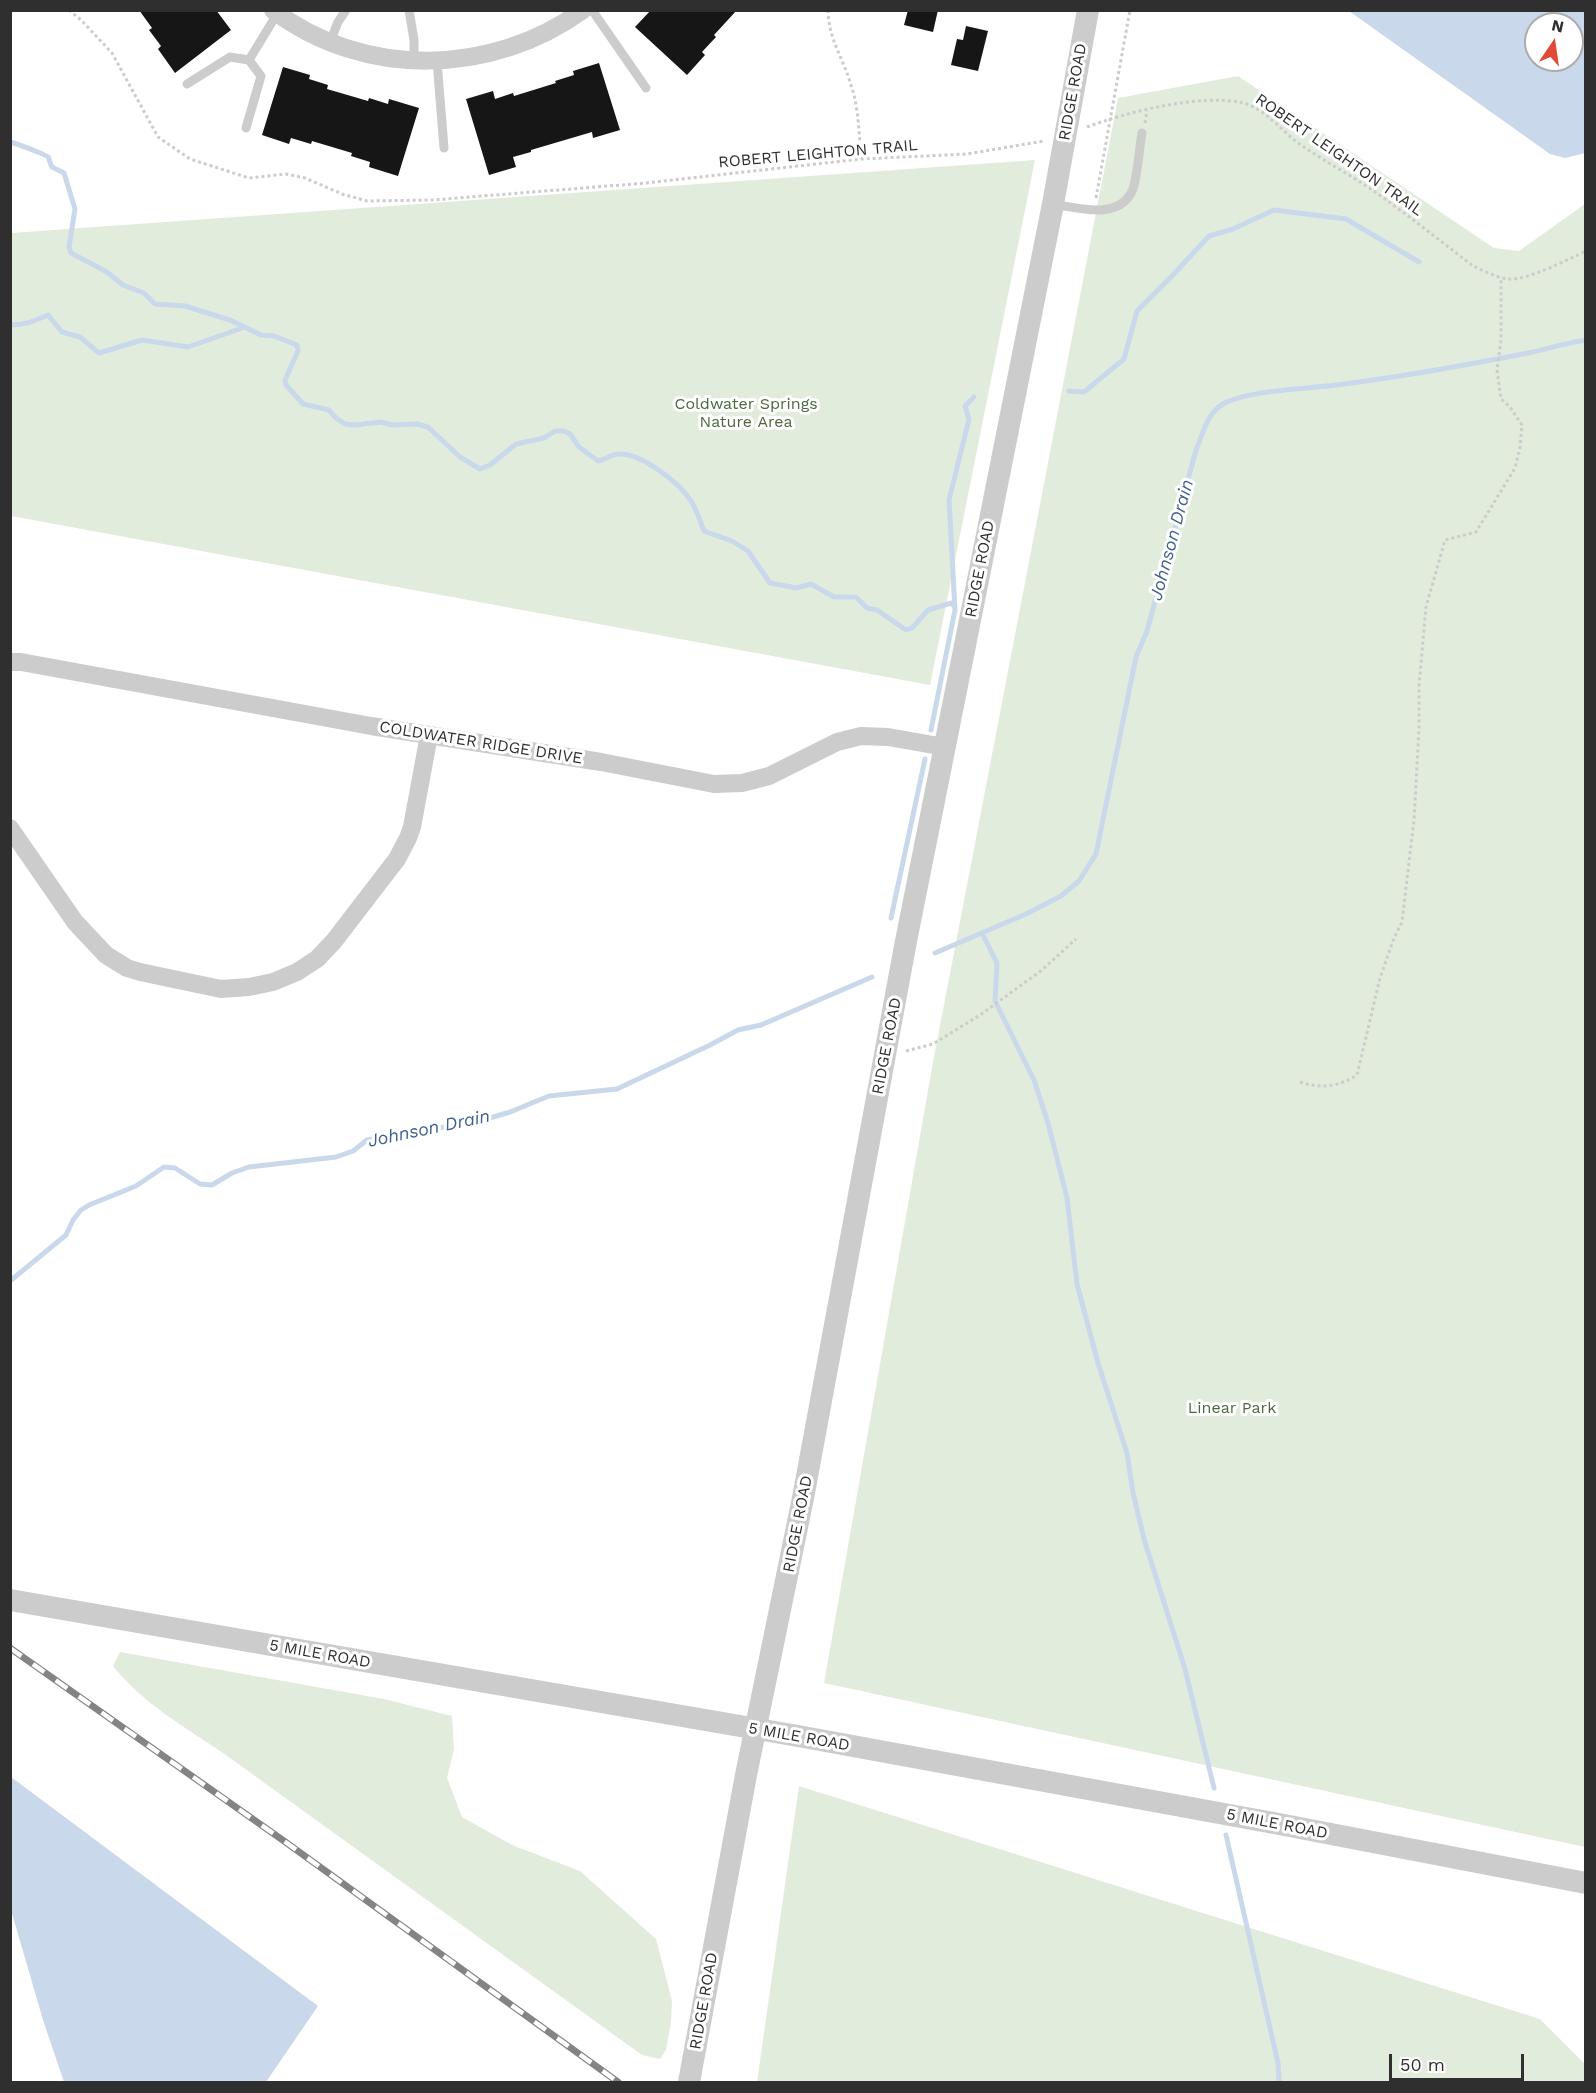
<!DOCTYPE html>
<html>
<head>
<meta charset="utf-8">
<style>
	body { margin:0 }
	#map { position:relative; width:1596px; height:2093px; overflow:hidden; background:#fff; font-family:"Work Sans",sans-serif }
	canvas { display:block }
	.frame { position:absolute; inset:0; border:12px solid #2f2f2f; pointer-events:none }
	.north { position:absolute; left:1524px; top:12px; width:60px; height:60px; box-sizing:border-box; background:#fff; border:2px solid #acacac; border-radius:50%; rotate:13deg; font-size:16px; font-weight:700; line-height:24px; text-align:center; color:#2f2f2f }
	.north::after { content:''; display:block; margin:auto; width:21px; height:27px; background:#e04a37; clip-path:polygon(50% 0,100% 100%,50% 72%,0 100%) }
	.scale { position:absolute; left:1389px; top:2054px; width:135px; height:27px; box-sizing:border-box; border:3px solid #2f2f2f; border-top:0; padding-left:8px; font-size:18px; line-height:21px; white-space:nowrap; color:#2f2f2f; -webkit-text-stroke:4px #fff; paint-order:stroke }
</style>
</head>
<body>
<div id="map">
<canvas width="1596" height="2093"></canvas>
<div class="frame"></div>
<div class="north">N</div>
<div class="scale">50 m</div>
</div>
<script>
const ctx = document.querySelector('canvas').getContext('2d');
ctx.lineJoin = 'round';
function fillPath(path, color) { ctx.fillStyle = color; ctx.fill(path, 'evenodd'); }
function trace(path, color, width, dash) { ctx.strokeStyle = color; ctx.lineWidth = width; ctx.lineCap = dash ? 'butt' : 'round'; ctx.setLineDash(dash || []); ctx.stroke(path); }
function drawText(font, color, halo, rows, align = 'center') {
  ctx.font = font + ' "Work Sans",sans-serif'; ctx.lineWidth = 6; ctx.setLineDash([]); ctx.textBaseline = 'middle'; ctx.strokeStyle = halo; ctx.fillStyle = color; for (const [text, x, y, turn = 0] of rows) {
    ctx.save(); ctx.translate(x, y); ctx.rotate((+turn || 0) * Math.PI / 180); ctx.textAlign = isNaN(turn) ? turn : align; if (halo) ctx.strokeText(text, 0, 0); ctx.fillText(text, 0, 0); ctx.restore();
  }
}
const green = new Path2D(`
	M1238,76l256,172 25,3 66,-47v1643l-761,-164 109,-621 185,-964z
	M1035,160l-105,525 -919,-169v-283z
	M120,1652l264,47 68,17 2,33 -7,29 15,39 50,28 68,26 76,68 16,62 -1,21 -5,28 -6,9 -18,-4 -419,-302c-38,-26 -81,-50 -110,-87z
	M799,1786l741,233 45,45v18h-828z`);
const water = new Path2D(`
	M1349,11h236v142l-20,5 -15,-4zM1536,24h36v36h-36z
	M11,1777l307,229 -52,76h-202l-21,-62 -32,-110z`);
const stream = new Path2D(`
	M10,142c5,1 37,13 38,15 2,3 2,7 4,10l12,6 11,36 -6,38 2,6 36,19 16,13 21,8 11,11 30,2 45,14 31,15 13,1 23,9 1,6 -13,29 1,5 17,19 26,6 7,8 9,6 10,1 26,-3 11,3 25,-1 11,3 32,30 20,12 10,-4 26,-21 28,-6 11,-7h9l6,3 9,13 19,14c7,-1 13,-7 21,-7 22,-1 61,29 72,47 6,9 9,20 13,30l28,10 16,10 22,32 26,5 15,-4 23,13h22l11,11 10,2 29,20 6,-2 16,-18 23,-7 3,3
	M10,325c16,0 24,-4 38,-10l14,17 18,5 19,16 43,-13 46,7 57,-20
	M1069,391l15,1 40,-33 13,-48 36,-36 36,-39 24,-7 41,-19 72,9 73,43
	M931,730l24,-120 -6,-110 20,-81 -4,-13 9,-9
	M891,918l34,-159
	M982,933l15,30 -2,38 39,79 14,43 19,75 10,86 21,79 29,90 6,40 11,46 41,130 29,119
	M935,953l91,-39 35,-18 18,-15 17,-27 40,-197 11,-26 49,-181c7,-16 11,-37 27,-46 27,-15 89,-15 121,-20 62,-8 123,-19 184,-31 19,-4 38,-10 58,-13
	M10,1281l56,-46 7,-15 8,-10 8,-5 47,-19 28,-19 11,1 25,16 12,1 20,-12 17,-6 87,-10 17,-6 14,-11 113,-19 30,-9 39,-16 68,-7 93,-44 28,-15 23,-5 111,-48
	M1226,1835l52,228 1,19`);
const building = new Path2D(`
	M139,10h77l15,20 -56,43 -17,-24 3,-3 -12,-16 3,-2z
	M651,10h86l-23,25 2,2 -14,15 3,3 -18,20 -52,-48z
	M908,10h30l-5,22 -29,-7z
	M966,26l22,5 -10,40 -27,-6 6,-26 6,1z
	M599,63l21,67 -27,8 -1,-6 -61,18v2l-18,5 3,10 -27,8 -23,-76 27,-8 2,8 18,-6 1,3 42,-13 -1,-2 19,-6 -1,-4z
	M283,67l27,8 -1,4 19,6 -1,4 41,12 1,-3 19,6 1,-5 30,9 -21,68 -29,-9 1,-5 -19,-6 1,-3 -40,-12 -1,3 -20,-6 -2,6 -27,-9z`);
const path = new Path2D(`
	M69,10l13,11 30,32 46,84 32,22 59,19 37,-4 19,4 37,16 25,7 65,-1 214,-17 215,-24 106,-5 77,-13
	M828,10c0,28 16,50 23,75 8,24 8,49 10,74
	M1145,123l2,-13
	M1087,127c40,-15 115,-34 156,-24 21,5 38,27 55,40 27,19 57,34 84,54 31,22 61,46 91,69 11,5 24,12 36,13 17,2 60,-20 77,-28
	M1096,198l34,-188
	M906,1051l27,-7 47,-29 62,-45 34,-31
	M1300,1082c21,7 38,5 57,-7l23,-97 14,-40 8,-16 12,-102 5,-91v-43l7,-79 19,-67 31,-8 39,-64 5,-21 2,-22 -12,-18 -9,-8 -4,-29 4,-30v-63`);
const service = new Path2D(`
	M409,10l5,30v21
	M592,10l54,78
	M330,42l8,-20 8,-12
	M437,61l7,87
	M187,84l43,-27 19,3 28,-46
	M246,128l15,-52 -12,-16
	M1053,204c25,4 67,17 80,-15 5,-16 6,-39 9,-56`);
const minor = new Path2D(`
	M273,10c91,69 219,66 310,0
	M10,662h11l350,64 230,36 113,22 28,-1 27,-7 68,-34 24,-6 27,1 57,10
	M10,828l65,94 31,33 21,13 13,4 81,17 28,-2 24,-5 24,-10 20,-13 17,-18 63,-82 11,-21 4,-11 17,-92`);
const tertiary = new Path2D(`
	M10,1600l788,136 481,88 307,59
	M689,2082l57,-307 57,-277 103,-557 147,-737 35,-194`);
const rail = new Path2D(`
	M10,1648l274,193 334,241`);
const streetNames = [
	["RIDGE ROAD",1073,92,-80],
	["ROBERT LEIGHTON TRAIL",818,154,-5],
	["ROBERT LEIGHTON TRAIL",1339,155,35],
	["RIDGE ROAD",980,569,-79],
	["COLDWATER RIDGE DRIVE",481,743,9],
	["RIDGE ROAD",887,1046,-79],
	["RIDGE ROAD",798,1524,-79],
	["5 MILE ROAD",320,1654,10],
	["5 MILE ROAD",799,1737,10],
	["5 MILE ROAD",1277,1824,11],
	["RIDGE ROAD",704,2001,-80]
];
const parkNames = [
	["Coldwater Springs",746,404],
	["Nature Area",746,422],
	["Linear Park",1232,1408]
];
const waterNames = [
	["Johnson Drain",1172,540,-75],
	["Johnson Drain",429,1129,-12]
];
fillPath(green, '#e2ecdd');
fillPath(water, '#cad8eb');
trace(stream, '#cad8eb', 5);
fillPath(building, '#161616');
trace(path, '#ccc', 3, [3, 3]);
trace(service, '#ccc', 9);
trace(minor, '#ccc', 18);
trace(tertiary, '#ccc', 22);
trace(rail, '#848484', 7);
trace(rail, '#fff', 4.5, [14]);
drawText('16px', '#2f2f2f', '#fff', streetNames);
drawText('16px', '#4a693d', '#fff', parkNames);
drawText('italic 18px', '#3f618f', '#fff', waterNames);
</script>
</body>
</html>
